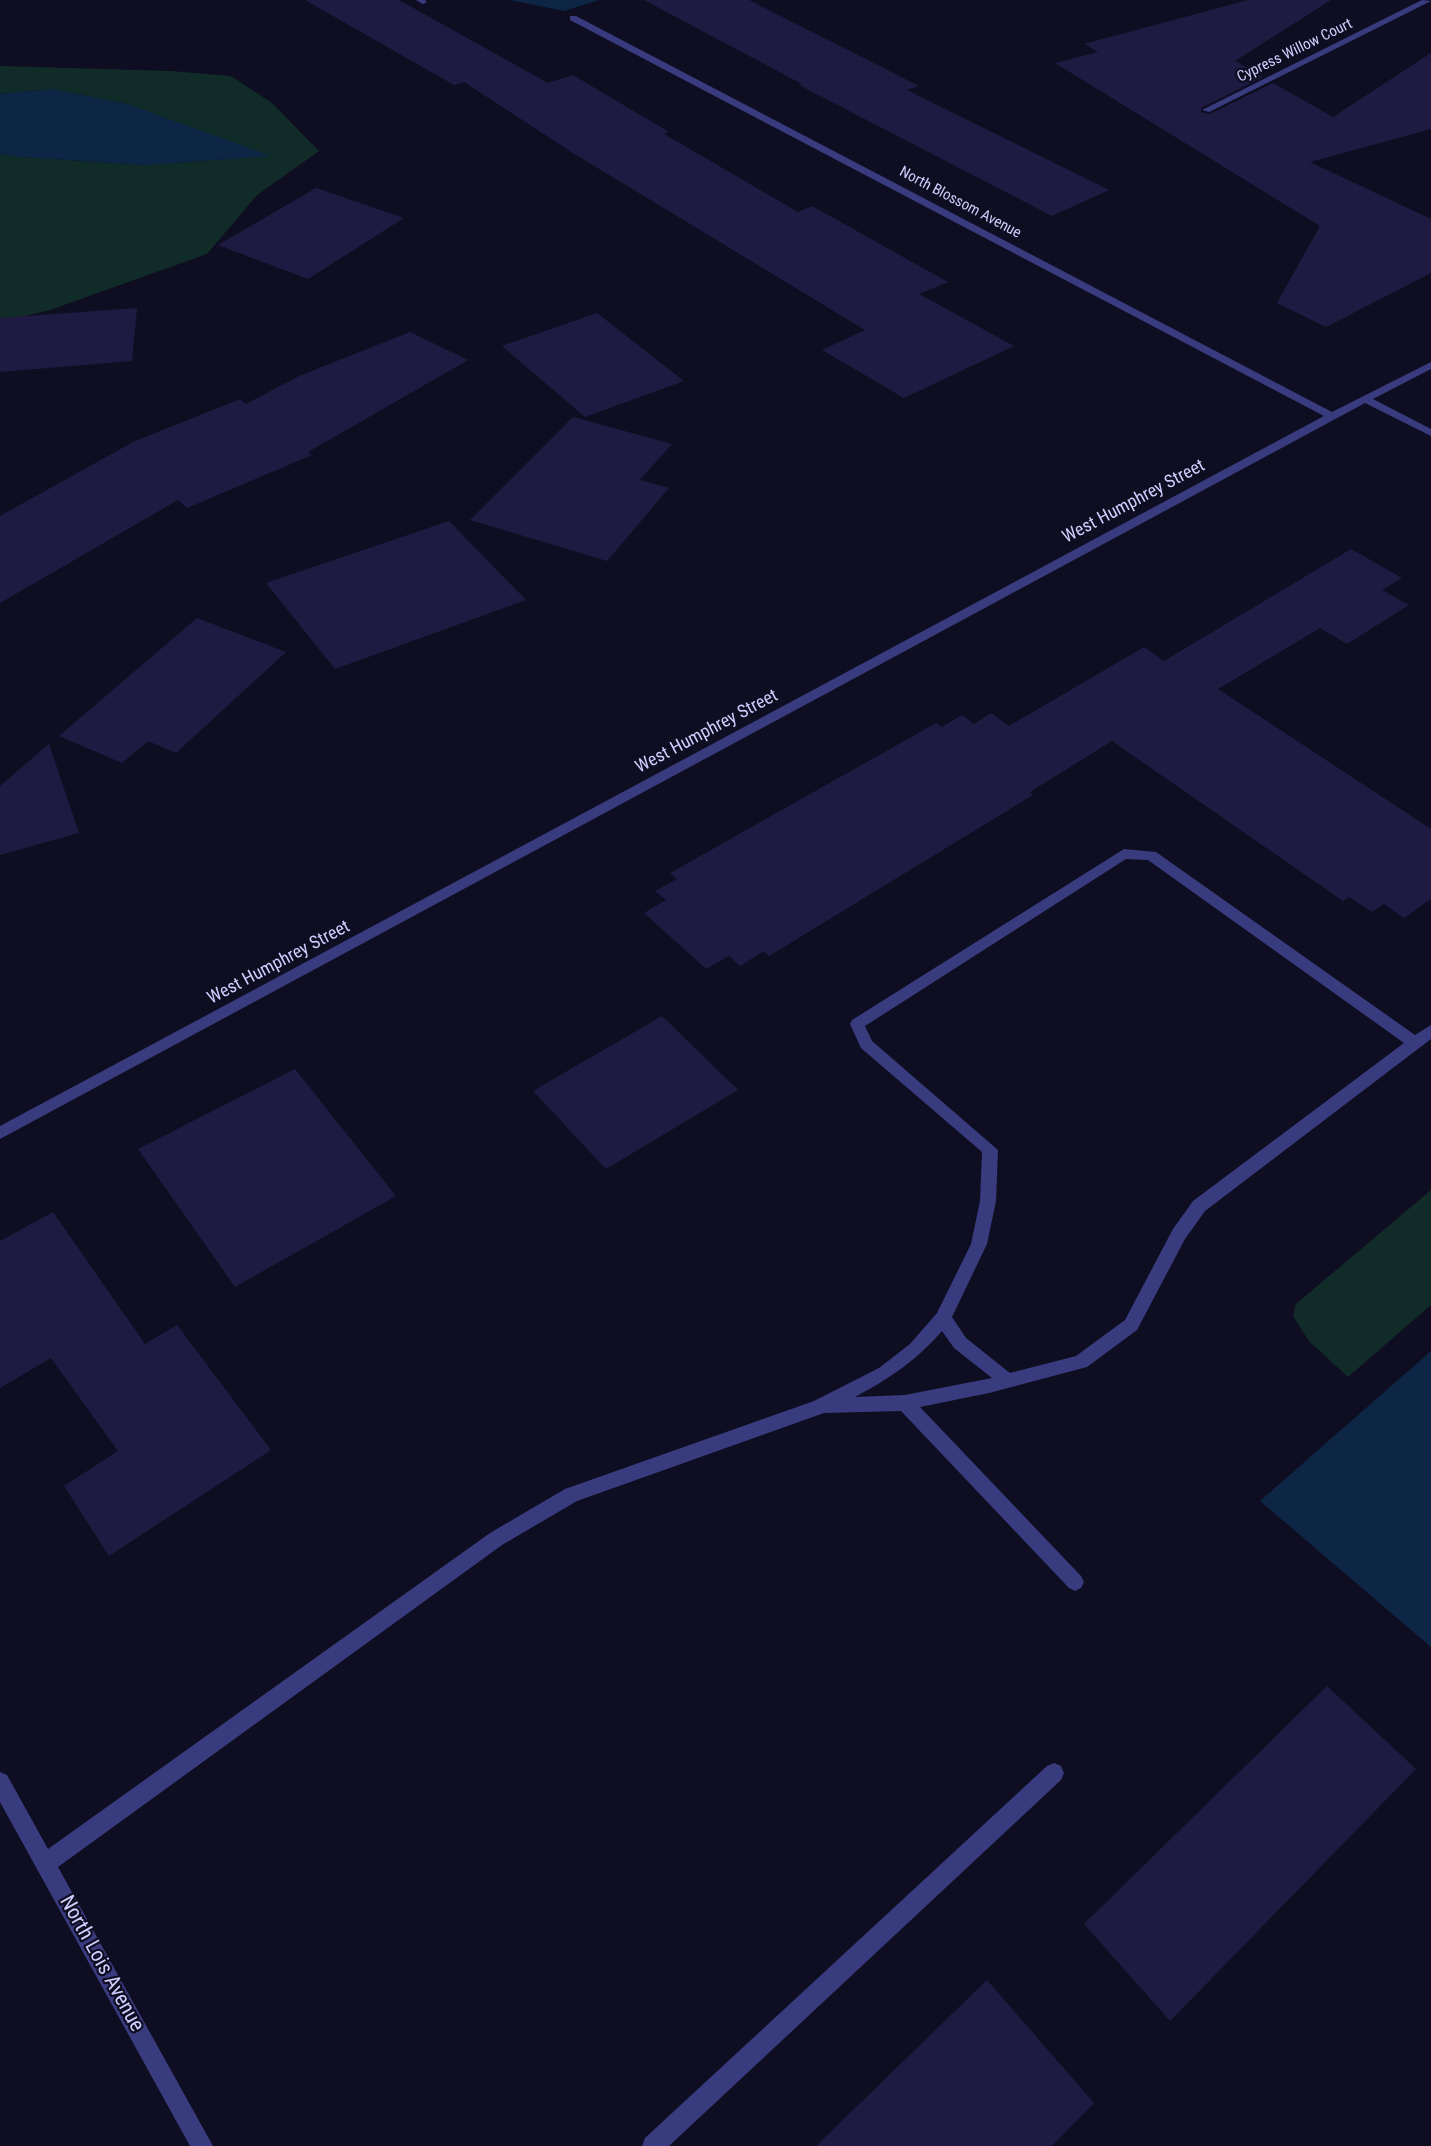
<!DOCTYPE html>
<html>
<head>
<meta charset="utf-8">
<style>
	body { margin:0 }
	canvas { display:block; background:#0f0d21 }
</style>
</head>
<body>
<canvas width="1431" height="2146"></canvas>
<script>
const ctx = document.querySelector('canvas').getContext('2d');
ctx.lineJoin = 'round';
function fillPath(path, color) { ctx.fillStyle = color; ctx.fill(path, 'evenodd'); }
function drawText(font, color, halo, rows, align = 'center') {
  ctx.font = font + ' "Roboto Condensed",sans-serif'; ctx.lineWidth = 4.5; ctx.setLineDash([]); ctx.textBaseline = 'middle'; ctx.strokeStyle = halo; ctx.fillStyle = color; for (const [text, x, y, turn = 0] of rows) {
    ctx.save(); ctx.translate(x, y); ctx.rotate((+turn || 0) * Math.PI / 180); ctx.textAlign = isNaN(turn) ? turn : align; if (halo) ctx.strokeText(text, 0, 0); ctx.fillText(text, 0, 0); ctx.restore();
  }
}
const green = new Path2D(`
	M0,66l171,5 60,5 41,27 47,48 -62,44 -50,59 -157,56 -50,12v-168l22,3 123,8 124,-9 -142,-52 -75,-15 -52,5z
	M1431,1190v115l-83,72 -39,-36 -16,-25 3,-12z`);
const water = new Path2D(`
	M510,0h89l-35,11z
	M52,89l75,15 144,52 -126,9 -123,-8 -22,-3v-60z
	M1431,1351v296l-171,-146z`);
const building = new Path2D(`
	M305,0h94l149,83 25,-8 96,57 -5,2 134,78 14,-6 136,76 -29,12 95,52 -110,52 -82,-48 43,-20 -292,-177 -109,-71 -10,3z
	M644,0h105l170,86 -12,4 202,100 -57,26 -253,-131 3,-1z
	M1248,0h83l-96,61 28,16 -62,31v4l9,2 63,-31 60,34 98,-64v76l-121,33 121,57v54l-105,54 -49,-24 43,-77 -265,-163 43,-11 -14,-8z
	M316,188l88,30 -96,61 -90,-34z
	M137,308l-5,53 -132,11v-54z
	M597,313l87,68 -99,36 -83,-71z
	M410,332l58,28 -160,92 4,3 -125,53 -9,-8 -178,103v-87l135,-75 105,-42 6,5 53,-28z
	M573,417l99,27 -32,36 29,8 -62,73 -137,-41z
	M449,521l77,79 -191,69 -69,-86z
	M1351,549l51,29 -20,12 27,15 -62,39 -27,-16 -102,61 213,140v70l-27,19 -20,-14 -12,8 -23,-15 -6,4 -231,-160 -82,51 3,3 -264,161 -5,-5 -24,15 -11,-10 -23,13 -62,-56 22,-13 -11,-9 22,-12 -7,-6 266,-150 6,4 20,-12 12,9 17,-11 18,13 135,-79 20,14z
	M197,618l89,34 -110,101 -28,-12 -26,22 -63,-27z
	M49,744l30,89 -79,22v-69z
	M662,1016l76,74 -132,79 -73,-78z
	M295,1069l101,127 -161,91 -97,-138z
	M53,1212l92,132 32,-19 94,125 -162,106 -45,-70 54,-35 -67,-93 -51,30v-147z
	M1327,1686l89,83 -246,252 -86,-97z
	M987,1980l107,123 -42,43h-236z`);
const minor = new Path2D(`
	M416,0h9l2,2 -4,2z
	M1422,0l9,1 -222,111 -7,-2z
	M570,16h6l756,396 99,-50v7l-58,30 58,30v7l-66,-33 -1365,736v-13l1324,-710 -754,-396z
	M1124,849l32,3 259,183 16,-10v14l-226,172 -20,28 -48,91 -50,37 -98,26 -69,14 161,169 3,6 -3,6 -6,3 -6,-3 -168,-177 -77,2 -247,88 -75,44 -444,322 155,279h-23l-190,-344v-30l7,3 41,74 442,-316 75,-44 249,-88 65,-33 31,-24 27,-31 34,-69 9,-43 2,-49 -121,-104 -11,-24 2,-4zM1126,859l22,1 256,183 -211,158 -20,28 -48,91 -49,36 -66,17 -44,-35 -14,-21 35,-73 9,-43 2,-51 -126,-109 -7,-15zM942,1331l12,17 38,30 -87,17 -50,2c34,-18 62,-37 87,-66z
	M1054,1763l7,3 3,7 -3,7 -392,366h-27l3,-8 402,-372z`);
const farStreetnames = [
	["Cypress Willow Court",1295,51,-26],
	["North Blossom Avenue",960,203,28]
];
const streetNames = [
	["West Humphrey Street",1134,502,-28],
	["West Humphrey Street",707,732,-28],
	["West Humphrey Street",279,963,-28]
];
const nearStreetnames = [
	["North Lois Avenue",101,1964,61]
];
fillPath(green, '#102b28');
fillPath(water, '#0d2645');
fillPath(building, '#1f1a41');
fillPath(minor, '#393b7f');
drawText('15px', '#d0cefe', '#0f0d21', farStreetnames);
drawText('18px', '#d0cefe', '#0f0d21', streetNames);
drawText('21px', '#d0cefe', '#0f0d21', nearStreetnames);
</script>
</body>
</html>
